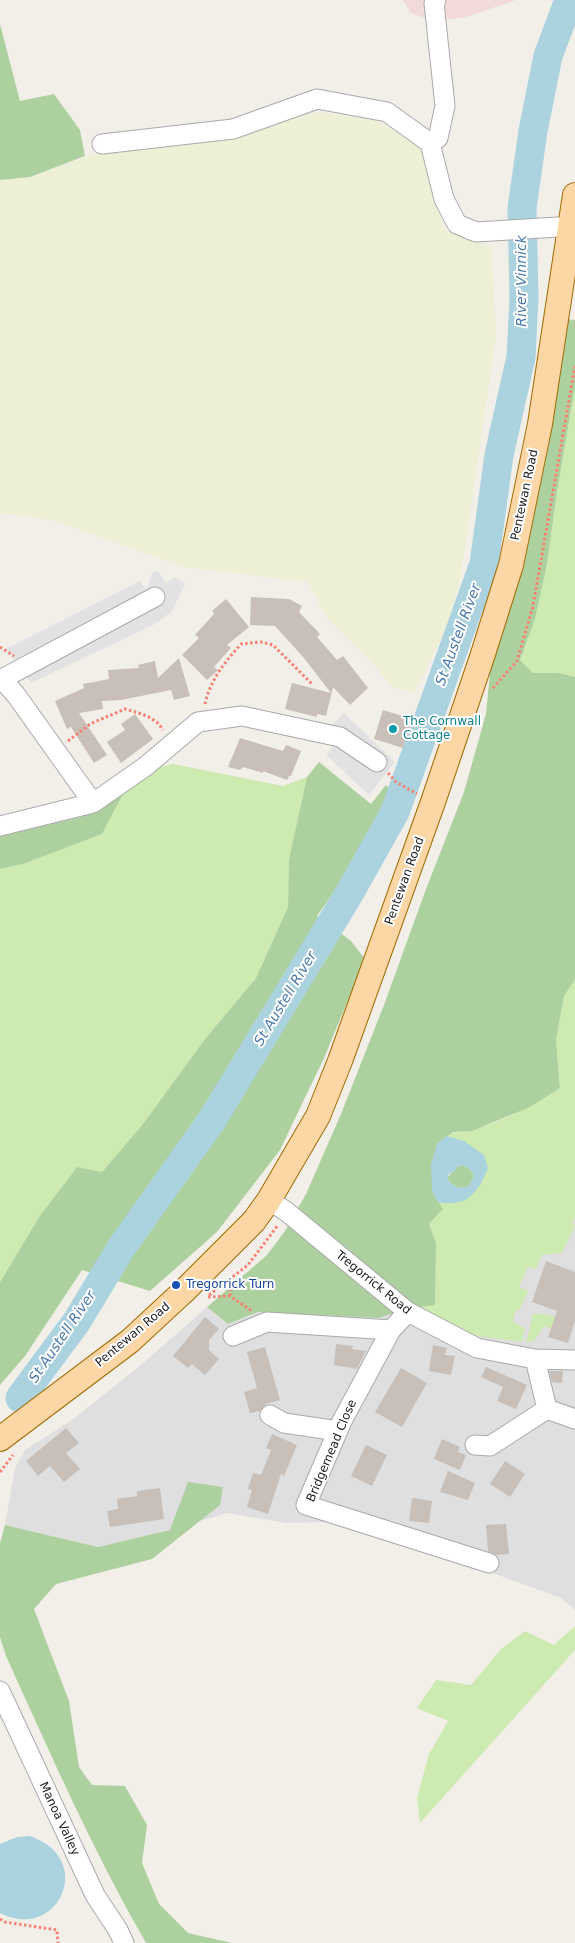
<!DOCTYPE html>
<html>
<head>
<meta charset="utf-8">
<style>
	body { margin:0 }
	canvas { display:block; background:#f2efe9 }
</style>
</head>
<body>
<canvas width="575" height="1943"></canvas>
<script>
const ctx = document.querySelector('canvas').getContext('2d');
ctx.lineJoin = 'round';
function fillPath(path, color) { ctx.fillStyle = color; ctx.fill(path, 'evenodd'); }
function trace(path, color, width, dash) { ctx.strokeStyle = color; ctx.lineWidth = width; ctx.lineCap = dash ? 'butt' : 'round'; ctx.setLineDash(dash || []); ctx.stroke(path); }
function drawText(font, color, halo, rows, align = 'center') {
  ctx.font = font + ' "DejaVu Sans",sans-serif'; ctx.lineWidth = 4; ctx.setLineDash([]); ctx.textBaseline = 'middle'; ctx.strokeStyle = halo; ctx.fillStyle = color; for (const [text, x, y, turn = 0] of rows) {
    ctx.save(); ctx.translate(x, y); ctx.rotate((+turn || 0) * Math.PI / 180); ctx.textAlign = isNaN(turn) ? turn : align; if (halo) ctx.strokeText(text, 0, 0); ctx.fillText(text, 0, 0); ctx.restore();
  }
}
const residential = new Path2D(`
	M575,1104v506l-14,-12 -115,-42 -119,-34 -41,1 -59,-10 -57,17 -72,17 -93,-22 10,-57 10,-18 47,-30 70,-56 65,-57 21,17 30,-12 87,6 98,-109 -5,-7 6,1 20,-62 -17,-5z`);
const commercial = new Path2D(`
	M403,0h113l-53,18 -32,2 -20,-7z`);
const farmland = new Path2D(`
	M319,112l54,8 30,14 21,17 20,79 48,17 4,91 -36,242 -15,51 -30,61 -22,-5 -24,-28 -42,-40 -19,-37 -124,-15 -132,-47 -52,-7v-333l30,-3 76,-27 130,-16z`);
const grass = new Path2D(`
	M575,387v290l-16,-4h-26l-13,-13 15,-41 12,-53 10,-74z
	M173,764l110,22 24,-9 -18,82 -1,48 -32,71 -51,61 -62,85 -41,48 -25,-5 -38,50 -39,65v-413l23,-5 79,-30 21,-40 32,-26z
	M575,979v238l-3,6 3,3 -13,27 -20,2 -6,14 -8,-2 -9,20 9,4 -8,18 -5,3 -2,10 12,6 -3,14 -44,-6 -36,-12 -34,-16 27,-4 1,-61 -7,-19 14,-15 -5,-7 6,1 37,-19 -17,-43 -17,-5c8,-6 17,-3 26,-6 31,-9 60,-25 87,-42l-4,-48 8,-44z
	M533,1314h11l16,4 -9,11 -7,-3 -9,14 -9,3z
	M575,1626v24l-155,173 -3,-25 12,-44 19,-33 -31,-13 19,-28 35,5 30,-36 24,-18 29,14z`);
const forest = new Path2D(`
	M0,24l20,77 34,-7 26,36 5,26 -55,21 -30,3z
	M564,319l11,1v67l-18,105 -10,73 -12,54 -15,41 13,13h26l16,4v302l-11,17 -8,44 4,48 -30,19 -58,24 -19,1 -16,12 -5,47 11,18 -14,15 7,19 -1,62 -27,3 -29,10 -121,-6 -30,12 -21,-17 60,-52 18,-24 21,-37 35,-80 43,-109 42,-116 38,-97 22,-78 4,-41 34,-120z
	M319,762l52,42 15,-19 8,7 -23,47 -54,77 34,25 14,18 -41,99 -44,92 -63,82 -67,59 -68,-21 -57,86 -25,29v-103l39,-65 38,-50 25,5 41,-48 62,-85 51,-61 32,-71 1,-48 18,-82z
	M123,794l-21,40 -79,30 -23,5v-33l81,-19z
	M463,1165l7,4 4,6 -4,10c-10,6 -17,2 -23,-7l10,-11z
	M188,1482l35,5 -3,18 -68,54 -96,25 -22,25 35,92 10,66 13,18 33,1 22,39 -5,38 17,41 29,29 44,10h-86c-53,-92 -96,-190 -140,-287l-6,-19v-94l5,-18 93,22 72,-17z`);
const parking = new Path2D(`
	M158,571l8,12 9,-6 10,7 -13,27 -17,13 -124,59 -25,-34 134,-68 7,9 5,-17z
	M344,713l51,49 -26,33 -43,-40 11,-13 -8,-14z`);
const water = new Path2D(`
	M447,1136l17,5 20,14 4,13c-10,24 -20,40 -50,34l-6,-11 -1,-27 6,-20zM463,1165l7,4 4,6 -4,10c-10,6 -17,2 -23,-7l2,-4 6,-3 2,-4z
	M30,1836c67,23 28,107 -30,77v-69l17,-7z`);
const river = new Path2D(`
	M20,1398l57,-77 44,-73 91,-128 137,-226 46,-82 89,-248 15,-109 22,-98 3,-59 -2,-90 11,-77 15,-75 21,-56`);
const building = new Path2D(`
	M251,597l38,2 13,7 -3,6 21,22 -3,3 20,23 6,-4 25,32 -18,17 -17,-18 -7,29 -9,-2v3l-32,-8 7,-26 39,10 -27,-35 -29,-32 -25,-1z
	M226,599l23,28 -22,18 4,3 -17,19 4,3 -11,10 -25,-25 17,-17 -4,-3 19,-21 -2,-3z
	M179,658l11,38 -16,4 -3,-10 -50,10 -19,1 1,8 -24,4 28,42 -13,8 -23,-36 -4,2 -12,-28 29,-13 -1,-4 26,-5 -1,-9 31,-2 -1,-3 17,-4 3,17z
	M383,710l29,9 -9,29 -29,-9z
	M135,714l18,25 -32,24 -14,-21 18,-12 -4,-6z
	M240,738l43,13 3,-6 15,6 -10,25h-2l-2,4 -24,-9v2l-20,-6 -3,3 -12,-3z
	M546,1261l29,11v49l-7,22 -20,-6 9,-26 -25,-9z
	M205,1317l14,12 -10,11v10l10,9 -14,16 -13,-11 -4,4 -15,-12z
	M336,1344l17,2 -1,3 14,2 -9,18 -23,-4z
	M433,1345l14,3 -2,7 10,1 -4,19 -22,-4z
	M265,1347l15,53 -14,4 -6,7 -10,2 -6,-21 13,-4 -10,-36z
	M486,1367l41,18 -11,24 -19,-8 6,-14 -22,-10z
	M401,1368l26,15 -25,44 -27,-15z
	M549,1371h14l-1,12 -10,-1z
	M66,1428l13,15 -13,10 14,16 -16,13 -14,-16 -12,10 -12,-15z
	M272,1434l25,11 -13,31 -3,-2 -13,40 -21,-7 5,-17 -4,-1 5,-16 8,2 10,-25 -5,-2z
	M442,1439l18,8 -2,5 8,3 -6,15 -26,-11z
	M366,1445l21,10 -15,31 -21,-10z
	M505,1461l20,13 -15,23 -20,-13z
	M448,1471l27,12 -7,17 -28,-8z
	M160,1488l4,31 -54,8 -3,-16 11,-2 -1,-10 20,-3v-5z
	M412,1498l20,3 -3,22 -20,-2z
	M506,1524l3,30 -12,1 -9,-4 -2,-26z`);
const path = new Path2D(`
	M0,647l14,9
	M493,688l24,-27 16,-55 42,-240
	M205,704c5,-24 20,-42 36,-60l20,-2 12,3 40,40
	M68,741l22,-17 35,-15c14,4 31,8 38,21
	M388,773l8,9 21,12
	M209,1295l39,-30 30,-40
	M230,1296l1,-18
	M208,1297l22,-1 22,15
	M0,1472l13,-17
	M0,1919l5,3 52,8 1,13`);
const minor = new Path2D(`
	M430,143l14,56 13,25 19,8 99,-6
	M430,143l8,-5 7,-32 -11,-103 2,-3
	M102,144l131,-15 84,-30 70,13 43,31
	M0,679h2l14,16 77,108
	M2,679l153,-82
	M0,826l93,-23 53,-37 52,-44 44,-6 98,21 37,25
	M269,1200l18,12 121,100 69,36 58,11 40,1
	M408,1312l-17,18 -49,91 -36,84 183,58
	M233,1336l34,-14 124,8
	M535,1359l12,50 28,10
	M270,1415l14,8 54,8
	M475,1445l15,1 57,-37
	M0,1691l95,204 23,35 6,13`);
const major = new Path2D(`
	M0,1439l130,-98 54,-50 70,-70 15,-21 49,-84 22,-55 93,-259 50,-148 28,-89 29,-141 35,-229`);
const markers = [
	[393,729,5,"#0f9aa8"],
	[176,1285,5,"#1a4fb4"]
];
const streetNames = [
	["Pentewan Road",525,495,-78],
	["Pentewan Road",405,881,-70],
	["Tregorrick Road",373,1283,39],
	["Pentewan Road",133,1335,-40],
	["Bridgemead Close",332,1451,-67],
	["Manoa Valley",59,1819,65]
];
const cultureNames = [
	["The Cornwall",403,722],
	["Cottage",403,736]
];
const transitNames = [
	["Tregorrick Turn",186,1285]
];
const waterNames = [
	["River Vinnick",522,281,-90],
	["St Austell River",459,635,-70],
	["St Austell River",286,999,-59],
	["St Austell River",63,1337,-56]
];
fillPath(residential, '#e0dfdf');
fillPath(commercial, '#f2dad9');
fillPath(farmland, '#eef0d5');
fillPath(grass, '#cdebb0');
fillPath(forest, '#add19e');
fillPath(parking, '#e2e2e2');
fillPath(water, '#aad3df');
trace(river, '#aad3df', 29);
fillPath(building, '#c7bfb8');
trace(minor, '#a9a9a9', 21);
trace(major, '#a06b00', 26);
trace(path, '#fa8072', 3, [2.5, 2.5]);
trace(minor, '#fff', 19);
trace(major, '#fcd6a4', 24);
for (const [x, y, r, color] of markers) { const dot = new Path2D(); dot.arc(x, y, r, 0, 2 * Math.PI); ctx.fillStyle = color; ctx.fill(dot); trace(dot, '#fff', 2); }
drawText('12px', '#222', '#fff', streetNames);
drawText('12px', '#0d838f', '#fff', cultureNames, 'left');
drawText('12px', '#164399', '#fff', transitNames, 'left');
drawText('italic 14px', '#4a7aab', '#fff', waterNames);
</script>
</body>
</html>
